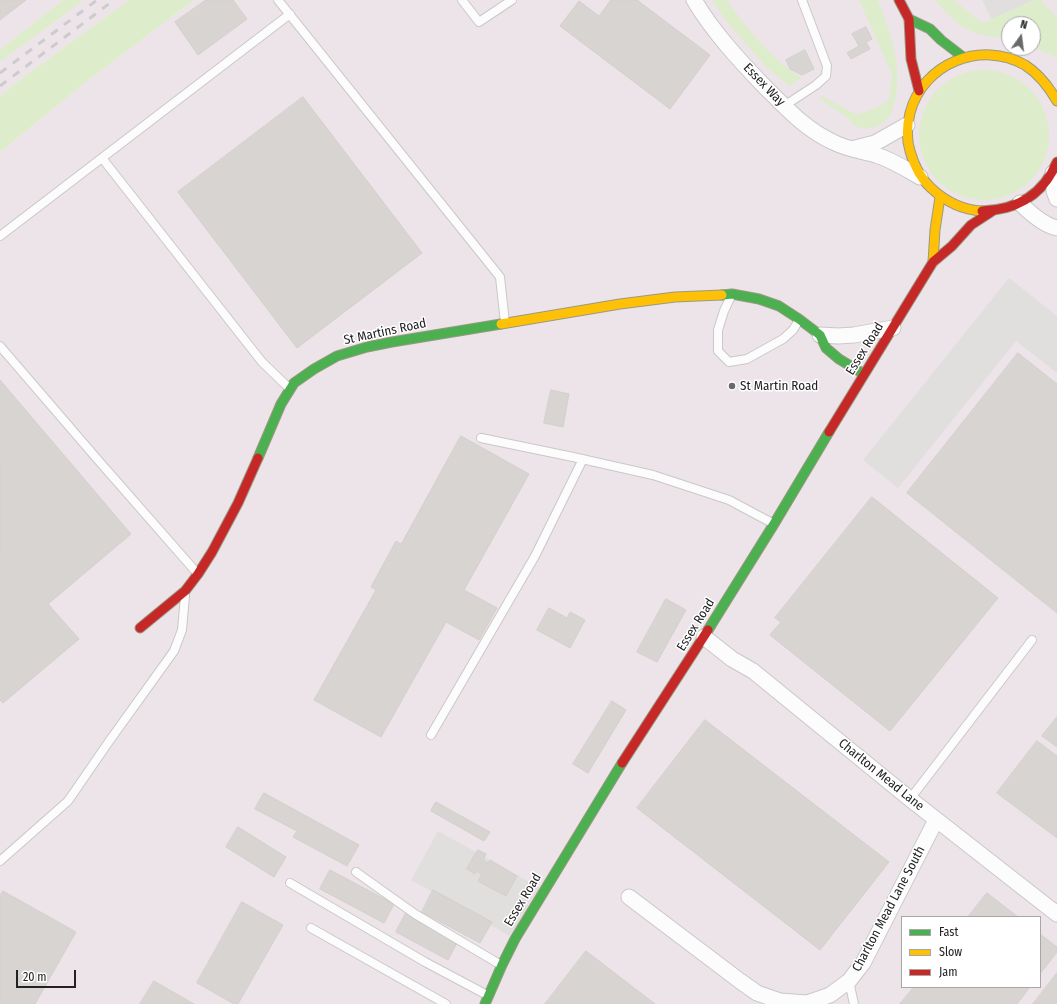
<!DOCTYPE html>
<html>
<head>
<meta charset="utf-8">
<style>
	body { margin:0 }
	#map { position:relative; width:1057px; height:1004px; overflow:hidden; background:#f0eeeb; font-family:"Fira Sans Condensed",sans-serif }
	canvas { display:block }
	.legend { position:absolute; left:901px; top:916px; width:140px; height:72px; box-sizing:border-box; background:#fff; border:1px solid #a7a7a7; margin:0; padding:5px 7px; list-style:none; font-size:12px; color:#222 }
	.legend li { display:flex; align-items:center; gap:8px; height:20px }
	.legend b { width:20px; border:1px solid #a7a7a7 }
	.north { position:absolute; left:1001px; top:16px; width:40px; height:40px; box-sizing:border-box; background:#fff; border:1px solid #a7a7a7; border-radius:50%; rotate:14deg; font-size:11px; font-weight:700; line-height:16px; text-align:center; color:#222 }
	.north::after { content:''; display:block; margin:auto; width:14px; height:18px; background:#6a6968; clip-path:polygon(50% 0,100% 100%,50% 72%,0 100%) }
	.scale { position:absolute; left:16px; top:970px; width:60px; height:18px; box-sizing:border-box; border:2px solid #222; border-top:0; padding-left:5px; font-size:12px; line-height:14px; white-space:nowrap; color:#222; -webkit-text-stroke:3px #fff; paint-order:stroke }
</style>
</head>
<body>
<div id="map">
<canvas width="1057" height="1004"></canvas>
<ul class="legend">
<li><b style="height:5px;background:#4caf50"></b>Fast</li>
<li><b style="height:5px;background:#ffc107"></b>Slow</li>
<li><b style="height:5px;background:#c62828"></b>Jam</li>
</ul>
<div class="north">N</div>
<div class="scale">20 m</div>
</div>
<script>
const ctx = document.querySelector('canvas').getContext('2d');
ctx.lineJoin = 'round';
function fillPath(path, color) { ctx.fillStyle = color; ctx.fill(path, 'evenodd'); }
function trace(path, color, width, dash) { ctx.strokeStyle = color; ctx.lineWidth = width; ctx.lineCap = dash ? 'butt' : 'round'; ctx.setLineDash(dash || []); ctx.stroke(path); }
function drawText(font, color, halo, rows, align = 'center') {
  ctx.font = font + ' "Fira Sans Condensed",sans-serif'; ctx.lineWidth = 3; ctx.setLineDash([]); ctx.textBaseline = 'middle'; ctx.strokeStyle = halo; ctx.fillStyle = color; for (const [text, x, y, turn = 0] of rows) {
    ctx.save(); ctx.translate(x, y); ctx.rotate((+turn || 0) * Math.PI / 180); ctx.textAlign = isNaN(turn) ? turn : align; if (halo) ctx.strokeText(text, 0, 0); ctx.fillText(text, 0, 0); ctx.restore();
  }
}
const industrial = new Path2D(`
	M0,0h63l-63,50z
	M84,0h45l-101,74 -28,22v-34z
	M194,0h863v1004h-1057v-852l86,-70zM1009,24h24v24h-24zM902,917h138v70h-138z`);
const grass = new Path2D(`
	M63,0h21l-84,62v-12z
	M129,0h65l-108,82 -86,70v-56l28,-22z
	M712,0h15l9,13 22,27 25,25 18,13 -12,8 -23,-19 -39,-45z
	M859,0h19c12,32 25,66 17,100 -3,11 -6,20 -15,25 -7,4 -17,5 -24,1 -4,-2 -7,-7 -11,-10 -8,-6 -17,-11 -25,-17l2,-3 35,19 19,-7 12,-7 3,-13 1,-14z
	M935,0h20l2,3 26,20 50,-23h8l16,18v40l-24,-11v-23h-24v15c-7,-2 -15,-2 -22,-3 -23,-4 -38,-19 -52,-36z
	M919 135a65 65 0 1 1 130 0a65 65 0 1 1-130 0Z`);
const parking = new Path2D(`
	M982,0h51l-41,19z
	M1009,278l48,38v57l-41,-32 -118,147 -35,-28z
	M438,831l106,59 -29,49 -104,-59z`);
const building = new Path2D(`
	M0,0h26l-26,20z
	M206,0h27l14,19 -49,36 -23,-33z
	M611,0h26l73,55 -40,54 -110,-83 19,-25 20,15z
	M866,27l6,12 -6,3 4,7 -19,10 -4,-6 12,-7 -7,-12z
	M805,50l9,19 -12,6 -12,-6 -4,-9z
	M303,97l119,156 -125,95 -119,-156z
	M1018,353l39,31v229l-150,-120z
	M0,380l131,154 -83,70 31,35 -76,64 -3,-3z
	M551,390l18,4 -6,33 -19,-4z
	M461,436l68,38 -65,116 33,18 -18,32 -33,-18 -65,115 -67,-37 62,-110 -5,-3 25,-46 5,3z
	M872,497l126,101 -108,133 -120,-96 11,-13 -6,-4z
	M666,599l20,11 -29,52 -20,-10z
	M549,608l18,10 3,-6 15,8 -15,28 -33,-18z
	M612,701l14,9 -38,63 -15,-9z
	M1057,717v30l-15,-11z
	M705,720l184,142 -69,88 -183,-142z
	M1037,741l20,15v82l-60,-45z
	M264,793l95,52 -12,21 -54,-29 4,-6 -42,-22z
	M436,802l54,30 -6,9 -53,-30z
	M238,827l48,30 -12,20 -48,-30z
	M478,850l8,4 -3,6 5,3 2,-3 27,16 -11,20 -28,-15 4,-7 -6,-3 -1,3 -8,-5z
	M330,870l64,34 -10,19 -64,-34z
	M433,890l59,32 -12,21 -58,-31z
	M3,891l73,41 -41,72h-35v-108z
	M987,893l31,24h-50z
	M242,902l41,23 -45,79h-4l-37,-21z
	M406,913l52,28 -10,19 -52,-28z
	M1040,934l17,13v5l-17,22z
	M586,951l69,53h-110z
	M1057,973v31h-24z
	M154,981l40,23h-54z
	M914,987h116l-13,17h-117z`);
const lane = new Path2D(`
	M278,0l222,277 5,46
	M462,0l17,22 33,-22
	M784,106l32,-21 10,-9 1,-10 -25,-66
	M102,158l160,204 28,27
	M0,236l290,-222
	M731,296l-7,15 -6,19v21l11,11 18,-3 36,-20 10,-9 6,-10
	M0,346l98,114 99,113
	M481,438l92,19 80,18 76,25 45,24
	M431,735l104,-179 48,-97
	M910,799l122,-159
	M0,861l68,-60 42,-61 64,-89 8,-21 3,-34
	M356,872l59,42 86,51
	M290,883l135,79 62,33
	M311,928l135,76
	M849,981l5,23`);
const street = new Path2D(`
	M694,0c19,32 45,60 71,87 20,20 41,43 68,55 13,7 29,9 43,13 16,5 30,14 44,22
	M855,148l20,-5 32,-18
	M1053,173l1,18 3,8
	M1020,203c10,10 23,22 37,25
	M820,335l18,1 16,-1 39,-7
	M704,637l28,22 21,12 157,128 147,115
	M629,897l111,84 17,12 23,8 27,2 23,-8 19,-14 14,-18 73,-143`);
const fast = new Path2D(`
	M909,19l21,10 11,11 22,17
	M722,295l10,-1 27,5 20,7 20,13 21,16 6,13 13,11 25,15
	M258,458l23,-54 13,-21 20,-14 23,-13 30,-9 25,-5 109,-18
	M708,630l66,-106 55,-92
	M485,1004l17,-39 13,-26 107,-176`);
const slow = new Path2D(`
	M982,211c-20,-1 -37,-10 -51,-23 -11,-10 -17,-23 -21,-37 -4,-13 -3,-26 0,-38 13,-50 71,-73 115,-48 14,9 24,22 32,36
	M933,262l2,-32 5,-33
	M501,324l119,-20 55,-7 47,-2`);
const jam = new Path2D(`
	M899,0l10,19 2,40 8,32
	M982,211c35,-1 61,-16 75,-49
	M829,432l104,-170 19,-16 19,-21 23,-15
	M140,628l45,-37 13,-17 14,-22 26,-49 20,-45
	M622,763l86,-133`);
const rail = new Path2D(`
	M0,73l97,-73
	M0,86l114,-86`);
const markers = [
	[732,386,4,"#6a6968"]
];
const streetNames = [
	["Essex Way",764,85,46],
	["St Martins Road",385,332,-12],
	["Essex Road",865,349,-58],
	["Essex Road",696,625,-58],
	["Charlton Mead Lane",881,775,39],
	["Essex Road",523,900,-59],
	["Charlton Mead Lane South",889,909,-62]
];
const poiNames = [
	["St Martin Road",740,386]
];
fillPath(industrial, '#ede4e9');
fillPath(grass, '#ddeccb');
fillPath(parking, '#e0dfde');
fillPath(building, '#d7d4d2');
trace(building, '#d3d0cc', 1);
trace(lane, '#c9c8c7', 10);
trace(street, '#c9c8c7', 17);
trace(fast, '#999a82', 11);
trace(slow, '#999a82', 11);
trace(jam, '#999a82', 11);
trace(lane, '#fdfcfc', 8);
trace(street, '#fdfcfc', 15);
trace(fast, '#4caf50', 9);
trace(slow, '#ffc107', 9);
trace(jam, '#c62828', 9);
trace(rail, '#ccc', 3, [8, 8]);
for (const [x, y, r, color] of markers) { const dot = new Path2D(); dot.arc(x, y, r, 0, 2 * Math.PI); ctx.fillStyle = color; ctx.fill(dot); trace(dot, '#fff', 1.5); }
drawText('13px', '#222', '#fff', streetNames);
drawText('13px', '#222', '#fff', poiNames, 'left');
</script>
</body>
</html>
